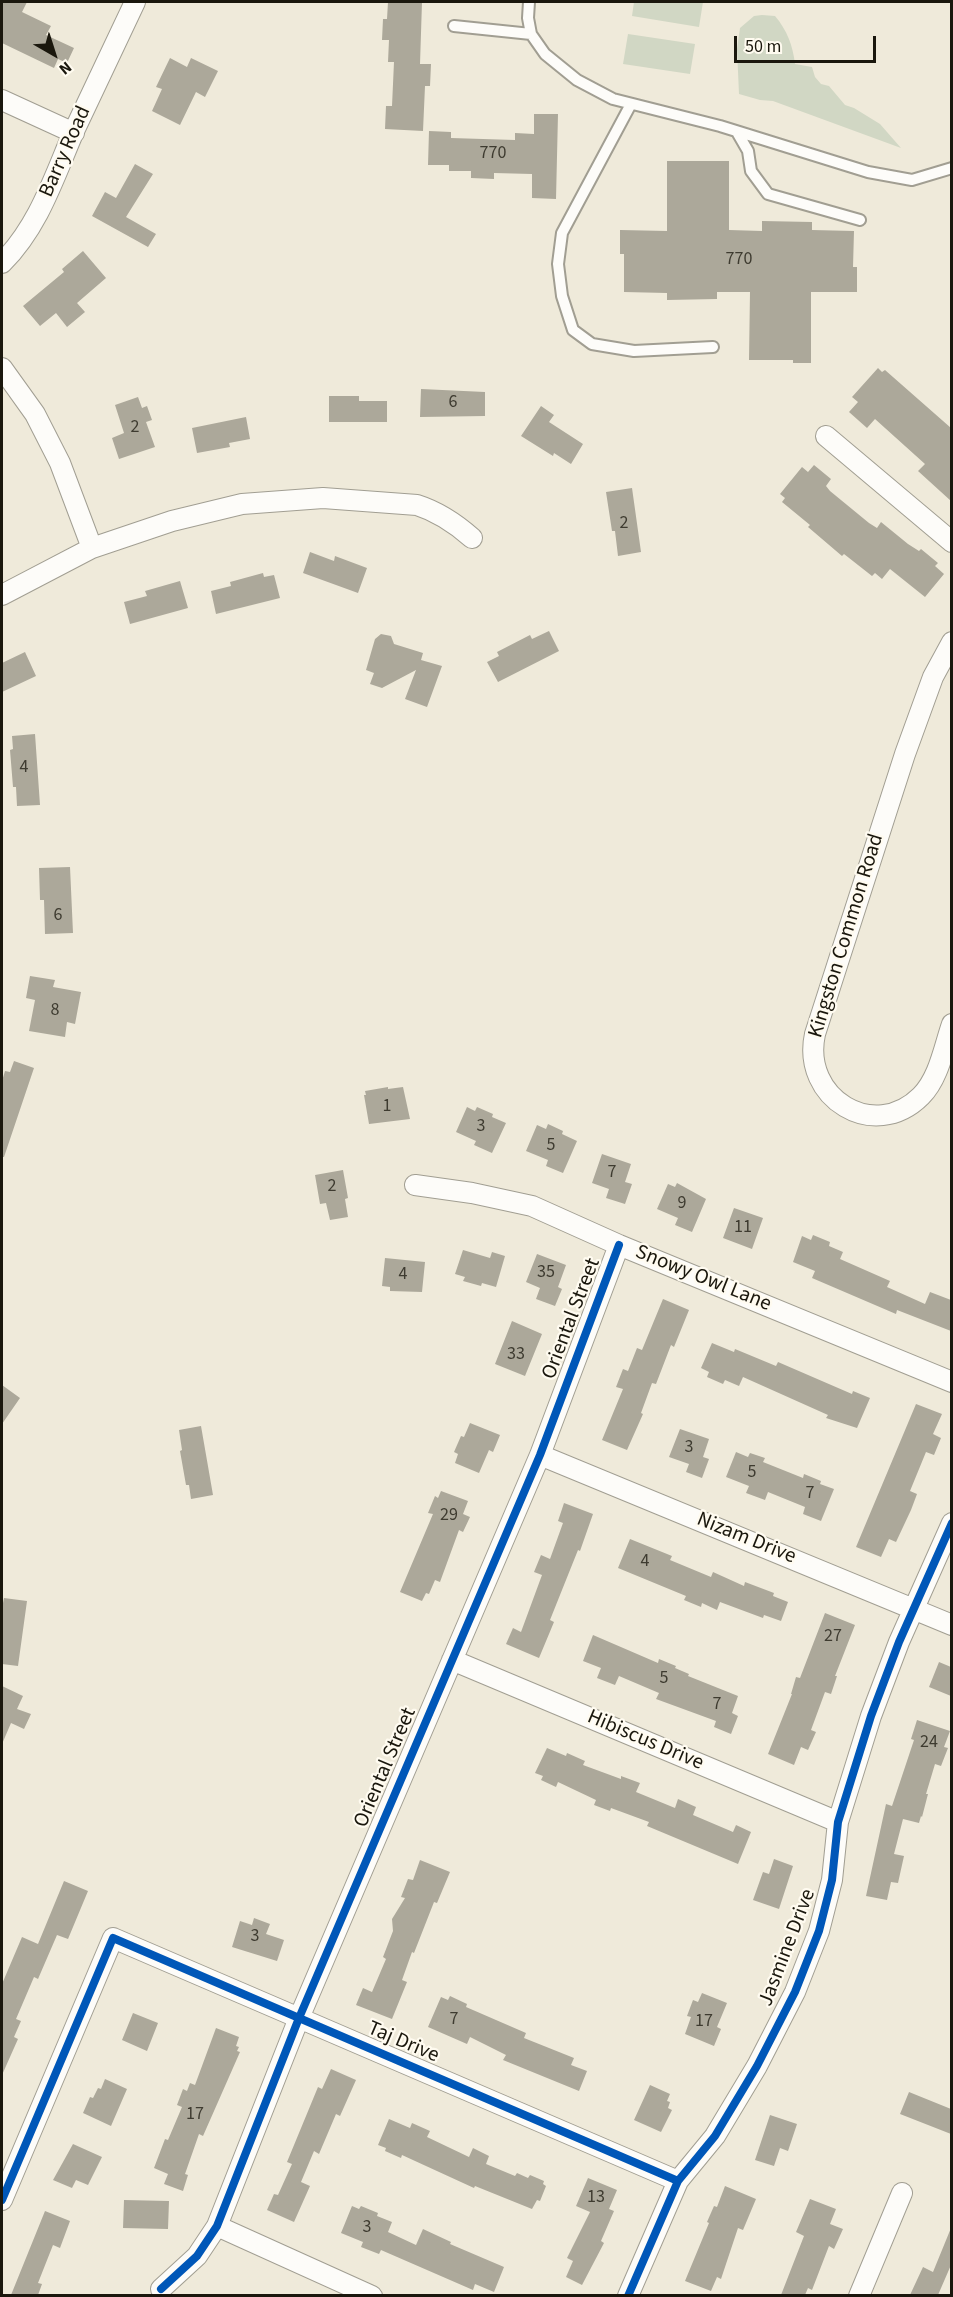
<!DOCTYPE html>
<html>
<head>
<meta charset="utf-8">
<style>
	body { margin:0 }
	#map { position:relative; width:953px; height:2297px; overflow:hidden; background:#efeada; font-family:"Source Sans 3",sans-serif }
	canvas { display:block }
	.frame { position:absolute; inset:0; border:3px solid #1a170d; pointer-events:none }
	.north { position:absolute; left:24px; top:24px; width:60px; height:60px; -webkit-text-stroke:4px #fffbf0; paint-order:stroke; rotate:141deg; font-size:16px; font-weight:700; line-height:24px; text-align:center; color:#1a170d }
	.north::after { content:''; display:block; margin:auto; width:21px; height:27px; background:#1a170d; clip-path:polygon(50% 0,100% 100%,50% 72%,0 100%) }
	.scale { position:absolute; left:734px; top:36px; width:142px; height:27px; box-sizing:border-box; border:3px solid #1a170d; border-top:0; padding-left:8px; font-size:18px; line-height:21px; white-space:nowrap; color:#1a170d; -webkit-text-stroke:4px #fffbf0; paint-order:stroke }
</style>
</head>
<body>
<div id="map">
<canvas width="953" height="2297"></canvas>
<div class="frame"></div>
<div class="north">N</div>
<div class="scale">50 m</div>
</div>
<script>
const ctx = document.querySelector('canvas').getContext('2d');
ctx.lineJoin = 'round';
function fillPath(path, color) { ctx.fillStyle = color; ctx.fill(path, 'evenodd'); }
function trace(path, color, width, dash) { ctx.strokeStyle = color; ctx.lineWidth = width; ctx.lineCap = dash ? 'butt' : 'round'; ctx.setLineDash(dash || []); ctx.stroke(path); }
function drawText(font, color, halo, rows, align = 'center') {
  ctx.font = font + ' "Source Sans 3",sans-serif'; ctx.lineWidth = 4.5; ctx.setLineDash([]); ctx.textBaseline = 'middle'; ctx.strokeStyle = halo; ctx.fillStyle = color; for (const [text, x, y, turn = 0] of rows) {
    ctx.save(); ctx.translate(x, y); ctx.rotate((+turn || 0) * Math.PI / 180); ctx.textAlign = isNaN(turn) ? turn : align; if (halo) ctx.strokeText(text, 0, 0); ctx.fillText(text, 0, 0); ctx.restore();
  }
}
const green = new Path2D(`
	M634,2h69l-4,25 -67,-11z
	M762,15l13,1c12,14 18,30 20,48l17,3 3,10 6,7 8,2 16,19 9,3 26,16 21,24 -128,-47 -13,-1 -21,-6 -2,-45 3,-21 14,-12z
	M628,34l67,10 -5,30 -67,-10z`);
const building = new Path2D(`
	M2,2h25l-5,10 29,14 -5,9 28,13 -7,15 -9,-4 -4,9 -52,-25z
	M388,2h34l-2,62h11l-1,22h-5l-2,45 -38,-2 1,-23h6l2,-44h-6l1,-22h-7l1,-21h4z
	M170,58l17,9 4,-9 27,13 -13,26 -9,-5 -16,33 -28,-14 10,-22 -6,-2z
	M534,114h24l-2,85 -24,-1v-24l-38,-1v6l-23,-1v-7h-22v-6h-21l1,-34 22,1v6l64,2v-7l19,1z
	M667,161h62v69l33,1v-10l50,1v8l42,1 -1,36h4v25h-46v71h-18v-3h-44l1,-68h-33v7l-50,1v-7l-43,-1v-38h-4v-24l47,1z
	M135,164l18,10 -27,43 30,17 -8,13 -56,-31 13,-24 11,6z
	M83,251l23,27 -29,25 8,9 -18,15 -11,-14 -16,13 -17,-20 41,-34 -2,-3z
	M878,368l4,4 3,-2 66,58v73l-33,-30 7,-7 -50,-45 -8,9 -18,-16 9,-10 -6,-5z
	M421,389l64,3v24l-65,1z
	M329,396h30v5h28v21h-58z
	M138,397l4,11 5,-2 5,14 -6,2 9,25 -36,12 -7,-21 12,-5 -9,-28z
	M541,406l13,9 -5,7 34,22 -12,20 -17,-11 -1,3 -32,-20z
	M246,417l4,22 -21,4 1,4 -33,6 -5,-25z
	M814,465l17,14 -5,7 4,5 39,32 8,5 4,-6 27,22 11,7 2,-2 17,14 -3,3 9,8 -19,23 -35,-28 -8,10 -7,-6 -3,3 -28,-22 -2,2 -34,-29 2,-2 -28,-23 3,-4 -5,-4 22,-27 6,5z
	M632,488l9,64 -23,4 -3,-25h-3l-6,-39z
	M310,552l24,9 1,-5 32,12 -9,25 -55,-20z
	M263,573l1,4 10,-2 6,23 -64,16 -5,-23 20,-5 -1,-4z
	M180,581l8,27 -58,16 -6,-22 23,-6 -2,-5z
	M549,631l10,20 -61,31 -11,-20 12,-6 -2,-4 33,-17 2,4z
	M381,634l10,2 3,8 29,9 -2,7 21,6 -15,41 -22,-8 11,-29 -34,18 -12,-4 4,-11 -8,-3 9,-31z
	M25,652l11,24 -34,16v-29z
	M35,734l5,71 -23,1 -1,-19h-3l-3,-37 3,-1 -1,-13z
	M70,867l3,66 -28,1 -1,-34h-4l-1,-32z
	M30,976l25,4 -2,7 28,5 -6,32 -8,-2 -2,15 -36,-6 6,-31 -9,-2z
	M14,1061l20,7 -30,89h-2v-76l3,-10 5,1z
	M388,1087v2l15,-2 7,32 -41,5 -5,-29h2l-1,-4z
	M467,1107l8,4 2,-4 16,7 -1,3 14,6 -14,30 -18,-8 2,-4 -20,-9z
	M548,1124l15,7 -1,3 15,7 -14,32 -17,-7 2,-6 -22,-9 11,-26 9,4z
	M602,1154l29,10 -6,18 7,2 -7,20 -19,-6 3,-9 -17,-6z
	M343,1170l5,28 -3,1 3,18 -18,3 -4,-17 -6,1 -5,-29z
	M677,1183l29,16 -14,33 -17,-7 3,-7 -21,-9 11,-25 7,3z
	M734,1208l29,10 -11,31 -29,-11z
	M813,1235l17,7 -1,4 14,6 -3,7 50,22 -3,6 38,17 5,-12 21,8v31l-54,-21 -1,4 -84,-36 3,-7 -22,-9 9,-26 9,4z
	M463,1250l27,8 2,-6 13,4 -9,31 -14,-4 -1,3 -18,-5 2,-4 -10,-3z
	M537,1254l29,11 -8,22 4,2 -7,17 -19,-7 4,-11 -14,-6z
	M385,1258l40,4 -3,30 -32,-1v-4l-8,-1z
	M663,1299l26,11 -15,37 -3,-2 -15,39 -4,-1 -11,30 2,1 -16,36 -25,-10 21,-51 -7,-2 7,-18 5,2 9,-23 5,2z
	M512,1321l30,13 -17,42 -30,-12z
	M712,1343l22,9 1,-3 41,17 2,-4 74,32 1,-3 17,7 -13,30 -31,-10 2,-3 -85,-38 -4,9 -14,-6 -2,4 -16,-7 2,-5 -8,-4z
	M2,1385l18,13 -18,26z
	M916,1404l26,10 -9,20 8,4 -7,17 -8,-3 -16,39 7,3 -6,16 -15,32 -7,-3 -8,18 -25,-10z
	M470,1423l30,12 -7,17 -4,-2 -10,23 -24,-10 3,-9 -4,-2 7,-16 3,1z
	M201,1426l12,69 -22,4 -2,-14h-3l-6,-34 2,-1 -3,-20z
	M680,1429l29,10 -6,18 6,2 -7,19 -16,-6 3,-8 -20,-7z
	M736,1452l12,5 2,-4 15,5 -2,4 40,16 1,-4 17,7 -1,3 14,5 -13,32 -18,-7 2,-7 -37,-15 -3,8 -19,-7 3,-7 -23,-9z
	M441,1491l27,10 -5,13 7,3 -7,15 -4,-2 -19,52 -5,-2 -6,14 -3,-1 -4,8 -22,-9 33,-78 -5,-1 7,-17 3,2z
	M564,1503l29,11 -13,37 -2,-1 -28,70 4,2 -15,36 -33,-14 7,-16 8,4 21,-57 -8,-3 7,-17 9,4 13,-36 -5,-2z
	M630,1539l42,17 -2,4 41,17 2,-5 31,14 1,-4 29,11 -1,3 15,6 -7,19 -17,-6 -1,3 -43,-16 -3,8 -15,-7 -1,4 -17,-7 2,-4 -68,-28z
	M4,1598l23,3 -9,65 -16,-2v-56z
	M825,1613l30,12 -20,51h2l-6,18 -6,-2 -14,38 5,2 -8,18 -7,-3 -7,18 -26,-11 24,-60h-1l5,-17 4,1z
	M593,1635l65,28 1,-4 17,7 -1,2 14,6 -1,2 50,20 -6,17 6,3 -7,18 -17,-7 2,-6 -60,-22 3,-6 -40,-17 -4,9 -18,-7 4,-10 -18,-7z
	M939,1662l12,5v29l-22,-9z
	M2,1686l21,10 -6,13 14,5 -7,15 -13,-6 -9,21z
	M917,1720l33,11 -6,16 4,1 -7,18 -6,-2 -9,30h2l-6,23 -1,-1 -2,7 -16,-4 -9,35 10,2 -6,27 -7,-1 -4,18 -21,-4 20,-92 6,2 22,-66 -3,-1z
	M547,1748l19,8 1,-3 18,8 -2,4 38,14v-3l19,7 -4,9 39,16 3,-9 18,8 -3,8 40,17 3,-7 15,7 -13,32 -91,-38 2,-4 -38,-14 -1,3 -16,-6 2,-5 -38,-18 -2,5 -15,-7 2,-4 -8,-3z
	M774,1859l19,7 -14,43 -26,-9 10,-28 6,2z
	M420,1860l30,12 -13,31 -3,-1 -20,51 -2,-1 -10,28 5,2 -15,37 -36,-14 7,-17 9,4 14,-33 -3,-2 10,-26 -1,-12 13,-21 -4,-1 7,-18 5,1z
	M64,1881l24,10 -20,48 -11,-4 -19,44 -4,-2 -18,42 5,2 -7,16 4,2 -16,36v-91l20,-47 16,7z
	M254,1918l16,6 -4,10 18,6 -7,21 -45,-14 8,-26 12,4z
	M702,1993l25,10 -10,24 4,2 -7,17 -29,-12 6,-17 -4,-1 6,-16 5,2z
	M450,1996l17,8 -1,3 60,26 -2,5 50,20 -3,7 16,6 -8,20 -76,-31 3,-5 -36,-18 -3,7 -39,-17 13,-30 7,3z
	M133,2013l25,10 -11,28 -25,-11z
	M216,2028l23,9 -3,9 3,1 -2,4 3,1 -37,84 -4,-2 -14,40 3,1 -5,16 -19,-7 4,-10 -14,-6 11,-29 3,1 14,-33 -5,-2 6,-16 4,2 3,-8 5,2z
	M331,2069l25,11 -16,36 -4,-2 -17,40 -5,-3 -13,31 9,4 -16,36 -27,-12 7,-16 4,1 14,-31 -5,-2 31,-75 4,2z
	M105,2079l22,10 -16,37 -28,-13 7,-16 3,1 5,-10 3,1z
	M650,2085l20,9 -3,7 3,1 -2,6 4,2 -11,22 -27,-12z
	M909,2092l42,17v25l-51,-20z
	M770,2115l27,9 -9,27 -8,-3 -6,18 -19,-6z
	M389,2119l21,9 2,-5 18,8 -3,6 42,20 4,-9 16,8 -3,8 29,12 2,-3 11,5 2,-3 14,6 -1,3 3,2 -6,15 -3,-1 -5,9 -57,-23 -1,2 -72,-33 -1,3 -16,-7 1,-3 -8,-3z
	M73,2144l29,13 -14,28 -12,-5 -4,8 -19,-8z
	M588,2178l29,12 -8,19 5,2 -13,30 3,2 -22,42 -16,-8 7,-16 -6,-3 23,-46 -14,-6z
	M725,2186l31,13 -13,31 -5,-2 -17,51 -4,-2 -6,14 -26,-10 24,-58 -2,-1 7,-16 3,1z
	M810,2199l26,10 -6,15 13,5 -9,20 -5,-3 -17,44 -4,-2 -3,7h-24l23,-59 -8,-4z
	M124,2200l45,1 -1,28 -45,-1z
	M352,2206l7,3 2,-3 17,7 -1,3 15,6 -4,10 28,13 7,-16 28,13 -1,2 54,23 -10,25 -19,-8 -2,6 -92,-40 -2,4 -18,-7 2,-5 -22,-9z
	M45,2211l25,10 -10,27 -7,-3 -15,38 4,1 -4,11h-27z
	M951,2228v37l-13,30h-28l13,-28 10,5z`);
const lane = new Path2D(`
	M529,2l-1,16 3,16 14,20 32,26 36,19 107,27 148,46 44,8 40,-12
	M454,26l77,8
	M631,104l-69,129 -4,31 4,32 11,34 19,14 42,7 79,-4
	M737,132l11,19 3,20 17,23 92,26`);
const street = new Path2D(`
	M2,100l72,33
	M2,263c37,-37 52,-86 72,-132 20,-43 41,-86 61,-129
	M2,368l33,46 25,49 32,85
	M826,436l126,106
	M2,595l90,-47 80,-27 70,-17 81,-6 94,7c22,7 38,18 55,33
	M952,642l-19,35 -28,77 -90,280c-14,64 59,109 106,62 18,-18 23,-49 31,-72
	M415,1185l57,8 60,13 87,39 333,137
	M540,1455l412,170
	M452,1660l386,162
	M2,2200l111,-262 565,243
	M217,2226l155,70
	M161,2289l36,-33 20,-30 82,-208 241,-563 79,-210
	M628,2296l50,-115 37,-45 42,-70 38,-74 24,-61 13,-51 6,-58 33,-106 28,-74 53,-119
	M859,2296l43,-103`);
const cycleway = new Path2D(`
	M2,2200l111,-262 565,243
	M161,2289l36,-33 20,-30 82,-208 241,-563 79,-210
	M628,2296l50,-115 37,-45 42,-70 38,-74 24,-61 13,-51 6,-58 33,-106 28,-74 53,-119`);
const numberNames = [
	["770",493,154],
	["770",739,260],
	["6",453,403],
	["2",135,428],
	["2",624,524],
	["4",24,768],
	["6",58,916],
	["8",55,1011],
	["1",387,1107],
	["3",481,1127],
	["5",551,1146],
	["7",612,1173],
	["2",332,1187],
	["9",682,1204],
	["11",743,1228],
	["35",546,1273],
	["4",403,1275],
	["33",516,1355],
	["3",689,1448],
	["5",752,1473],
	["7",810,1494],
	["29",449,1516],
	["4",645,1562],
	["27",833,1637],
	["5",664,1679],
	["7",717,1705],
	["24",929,1743],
	["3",255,1937],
	["7",454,2020],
	["17",704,2022],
	["17",195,2115],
	["13",596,2198],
	["3",367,2228]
];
const streetNames = [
	["Barry Road",66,152,-66],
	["Kingston Common Road",847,936,-73],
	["Snowy Owl Lane",703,1279,22],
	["Oriental Street",572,1319,-69],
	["Nizam Drive",746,1539,22],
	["Hibiscus Drive",645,1741,23],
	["Oriental Street",386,1768,-67],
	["Jasmine Drive",788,1948,-69],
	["Taj Drive",403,2043,23]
];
fillPath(green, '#d1d7c4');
fillPath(building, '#aca89a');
trace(lane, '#a19e92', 14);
trace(street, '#a19e92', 22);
trace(lane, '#fdfcf9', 10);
trace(street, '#fdfcf9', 20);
trace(cycleway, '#0057b8', 8);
drawText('18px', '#3e3b30', null, numberNames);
drawText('21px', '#1a170d', '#fffbf0', streetNames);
</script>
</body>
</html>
